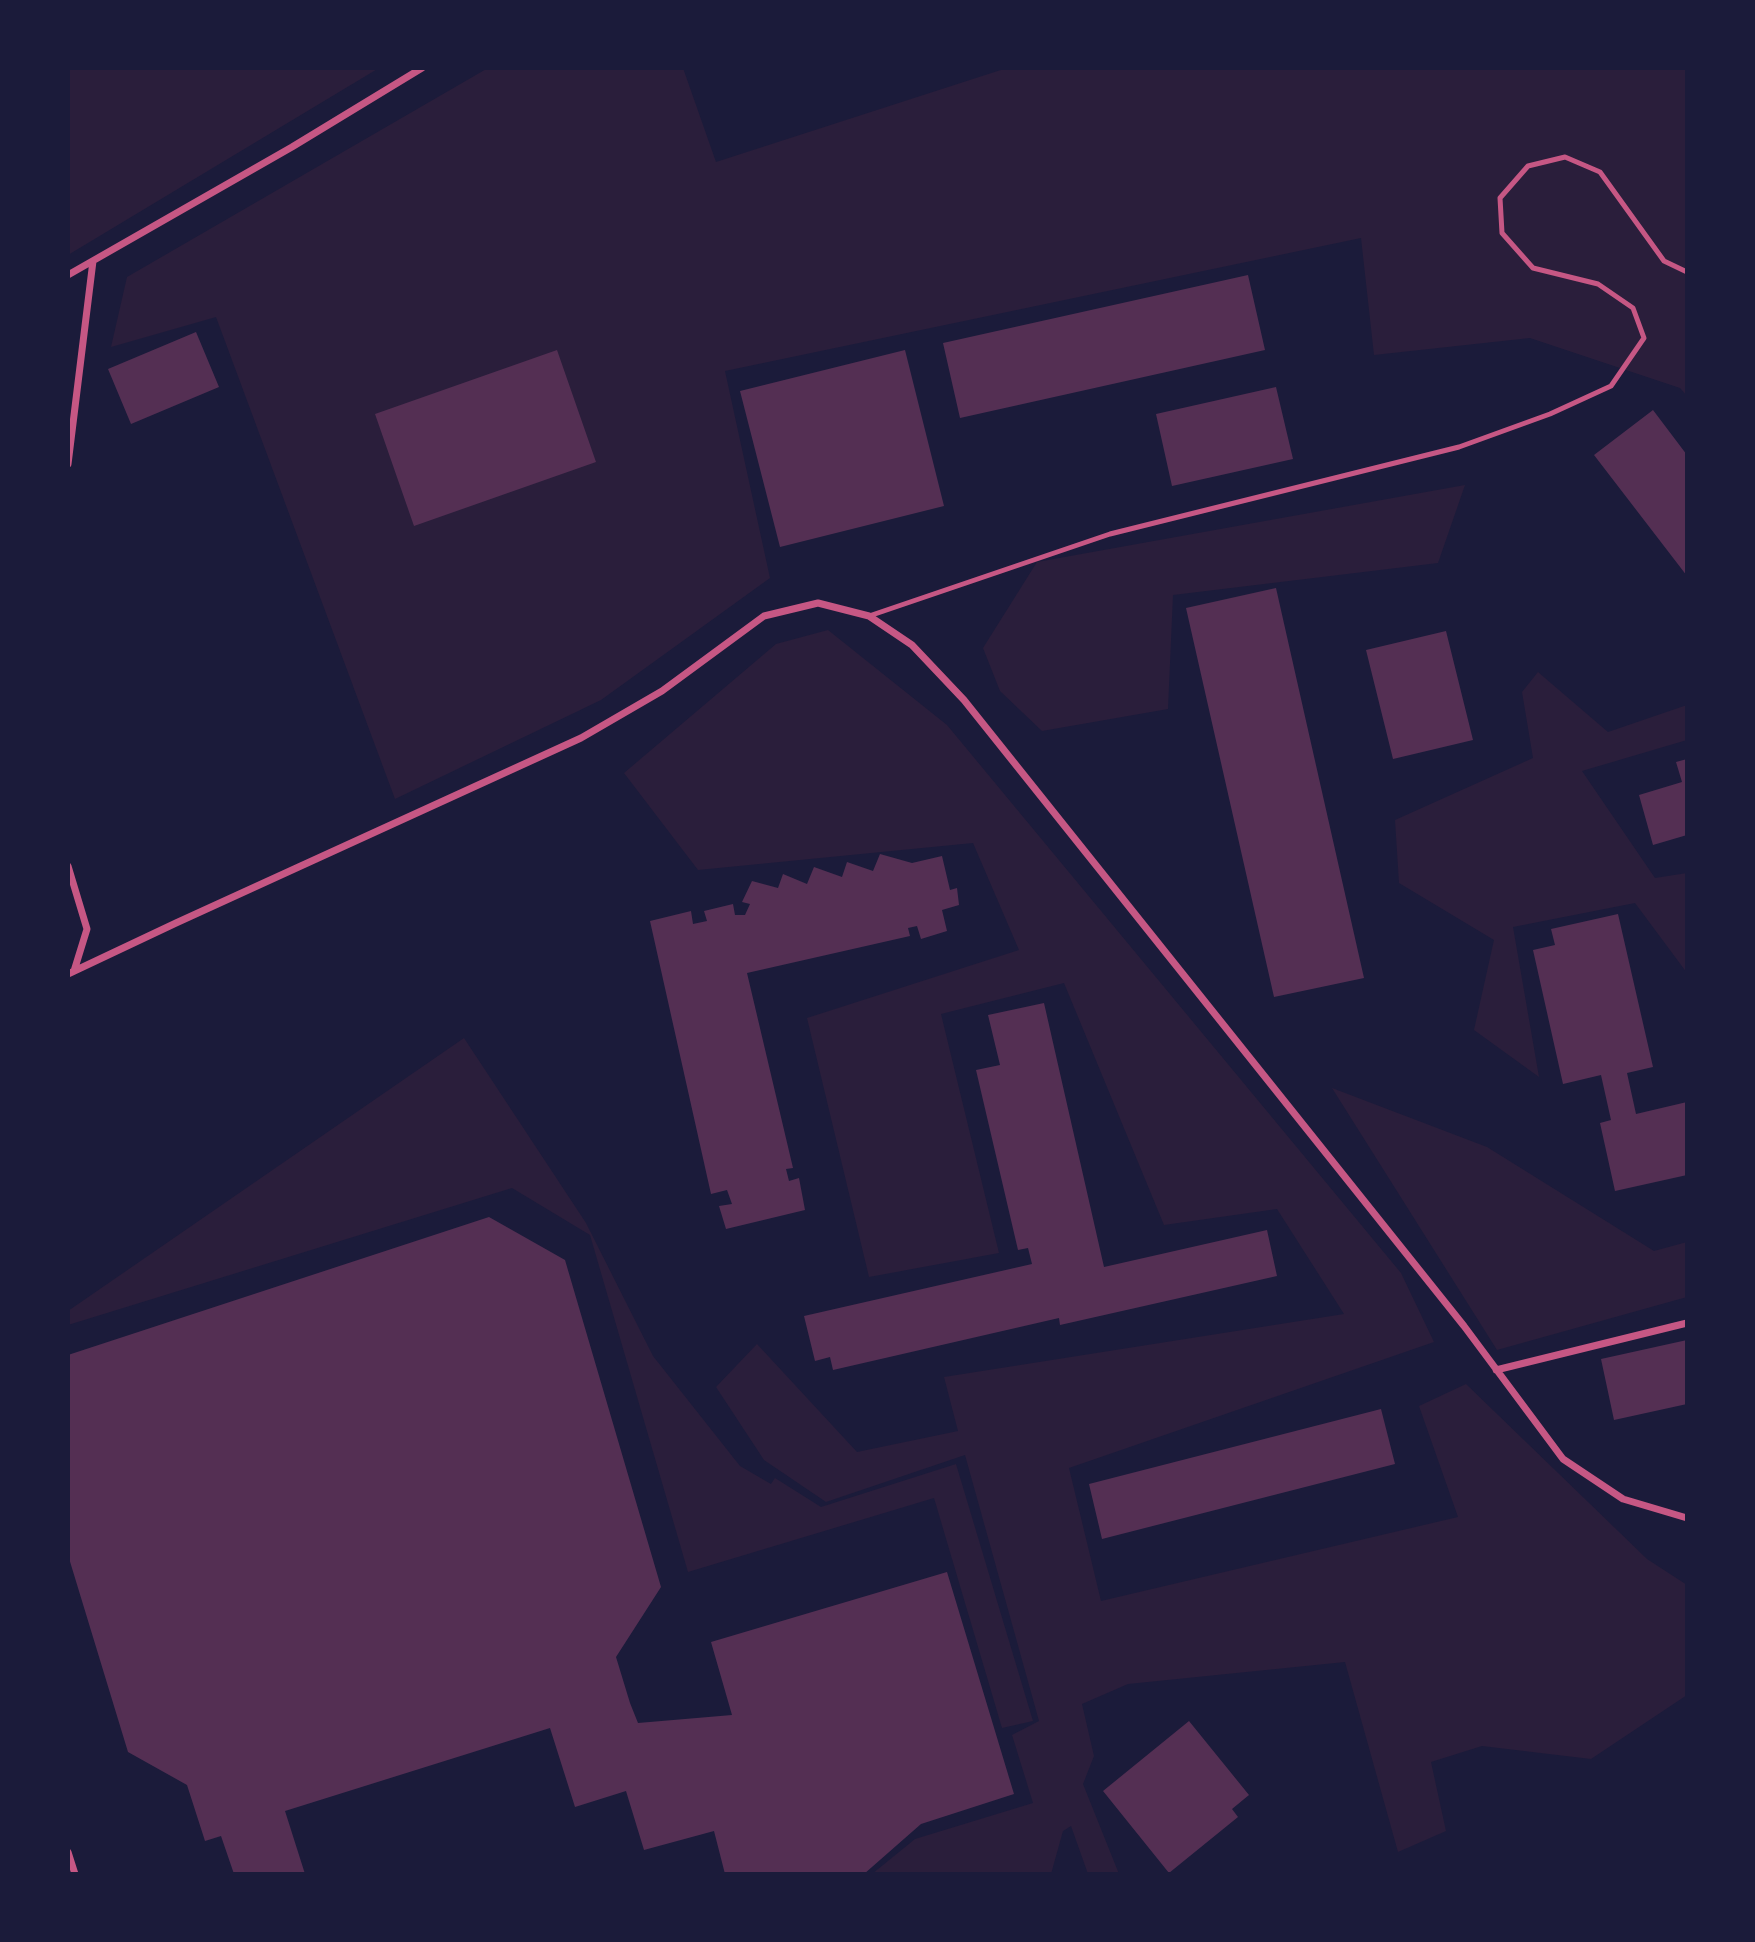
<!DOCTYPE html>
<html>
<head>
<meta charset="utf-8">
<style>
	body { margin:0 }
	#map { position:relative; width:1755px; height:1942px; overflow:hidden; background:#1b1b3a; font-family:"PT Sans Narrow",sans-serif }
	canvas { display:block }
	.frame { position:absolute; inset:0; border:70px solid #1b1b3a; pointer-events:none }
</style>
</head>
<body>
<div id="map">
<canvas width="1755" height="1942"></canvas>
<div class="frame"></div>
</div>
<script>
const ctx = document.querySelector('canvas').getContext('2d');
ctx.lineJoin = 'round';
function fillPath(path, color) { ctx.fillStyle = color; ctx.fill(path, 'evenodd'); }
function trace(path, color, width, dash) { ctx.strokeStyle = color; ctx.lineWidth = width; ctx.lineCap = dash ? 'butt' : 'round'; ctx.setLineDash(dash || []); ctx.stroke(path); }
const green = new Path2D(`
	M68,68h311l-311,187z
	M488,68h195l33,94 291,-94h680v328l-7,-8 -150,-50 -156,17 -13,-117 -636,133 45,207 -169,122 -206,99 -179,-482 -105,30 16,-70z
	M1465,485l-27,78 -265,32 -5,114 -126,22 -42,-40 -17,-43 54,-86z
	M828,630l119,95 454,548 33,69 -365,126 32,133 357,-84 -39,-111 47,-22 181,175 40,26v110l-96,64 -109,-13 -51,16 15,69 -48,21 -53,-190 -217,22 -46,20 12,52 -11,28 36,90h-31l-17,-48 -8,5 -12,43h-179l43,-35 118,-36 -21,-68 27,-14 -74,-266 -139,47 -62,-42 -48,-73 41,-43 100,108 101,-21 -14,-54 400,-63 -67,-105 -113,16 -100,-242 -123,31 58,239 -130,24 -62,-259 212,-68 -46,-107 -275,27 -74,-97 152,-129z
	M1538,672l70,60 79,-27v35l-105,31 73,107 32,-5v100l-52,-70 -122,24 26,150 -65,-47 20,-90 -95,-57 -4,-63 138,-62 -11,-66z
	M464,1038l122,185 67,133 87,110 31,18 4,-6 46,29 135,-43 77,257 -31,7 -68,-230 -246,74 -98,-337 -78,-47 -444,137v-14z
	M1332,1088l155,59 167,104 33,-9v55l-190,53z`);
const building = new Path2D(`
	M1248,275l17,75 -305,68 -17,-75z
	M196,332l23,55 -88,37 -23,-55z
	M557,350l39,112 -182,64 -39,-112z
	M905,350l39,156 -164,41 -40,-156z
	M1276,387l17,72 -121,27 -16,-72z
	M1653,410l34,45v121l-93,-121z
	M1276,588l88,390 -90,19 -88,-389z
	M1446,631l27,109 -80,19 -27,-109z
	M1687,759v76l-34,10 -14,-50 43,-13 -6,-20z
	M880,854l32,9 30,-7 8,34 7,-2 2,17 -17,5 5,21 -26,8 -4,-13 -9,2 2,8 -163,37 46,195 -7,1 3,12 10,-3 6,32 -79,19 -7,-23 13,-2 -5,-14 -16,4 -61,-273 41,-10 2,13 14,-3 -3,-10 29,-7 2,11h10l5,-11 -8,-2 10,-21 26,7 5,-14 24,10 7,-17 28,10 5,-15 26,9z
	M1618,914l35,153 -26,6 9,41 51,-12v73l-72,16 -15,-68 11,-3 -10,-45 -38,9 -30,-134 22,-5 -4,-16z
	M1044,1003l60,264 163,-37 10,46 -217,49 -1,-7 -226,52 -3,-13 -15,4 -11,-45 228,-52 -4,-16 -10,2 -42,-180 24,-5 -12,-50z
	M489,1217l76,43 96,327 -45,70 14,46 8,20 94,-8 -21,-73 236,-70 67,222 -93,30 -57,50h-139l-11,-43 -70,19 -18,-59 -51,16 -25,-79 -265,83 20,63h-71l-13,-38 -16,5 -18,-56 -59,-33 -60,-197v-200z
	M1687,1340v64l-73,16 -13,-61z
	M1381,1409l14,55 -293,75 -13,-55z
	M1189,1721l60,74 -17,14 6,8 -69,56 -66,-82z`);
const service = new Path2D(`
	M869,616l241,-82 349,-87 91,-33 61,-28 33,-48 -11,-30 -35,-24 -65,-16 -31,-35 -2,-35 28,-32 37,-9 35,15 64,89 23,11`);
const minor = new Path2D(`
	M68,275l224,-128 130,-79
	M68,464l25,-203
	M68,866l19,63 -13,42
	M68,974l108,-51 405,-185 81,-47 102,-75 54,-13 51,13 43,29 52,55 500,626 99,133 60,40 64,19
	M1496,1370l191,-47
	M68,1852l7,22`);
fillPath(green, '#2a1e3b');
fillPath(building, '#542f53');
trace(service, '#c65784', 5);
trace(minor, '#c65784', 7);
</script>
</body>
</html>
